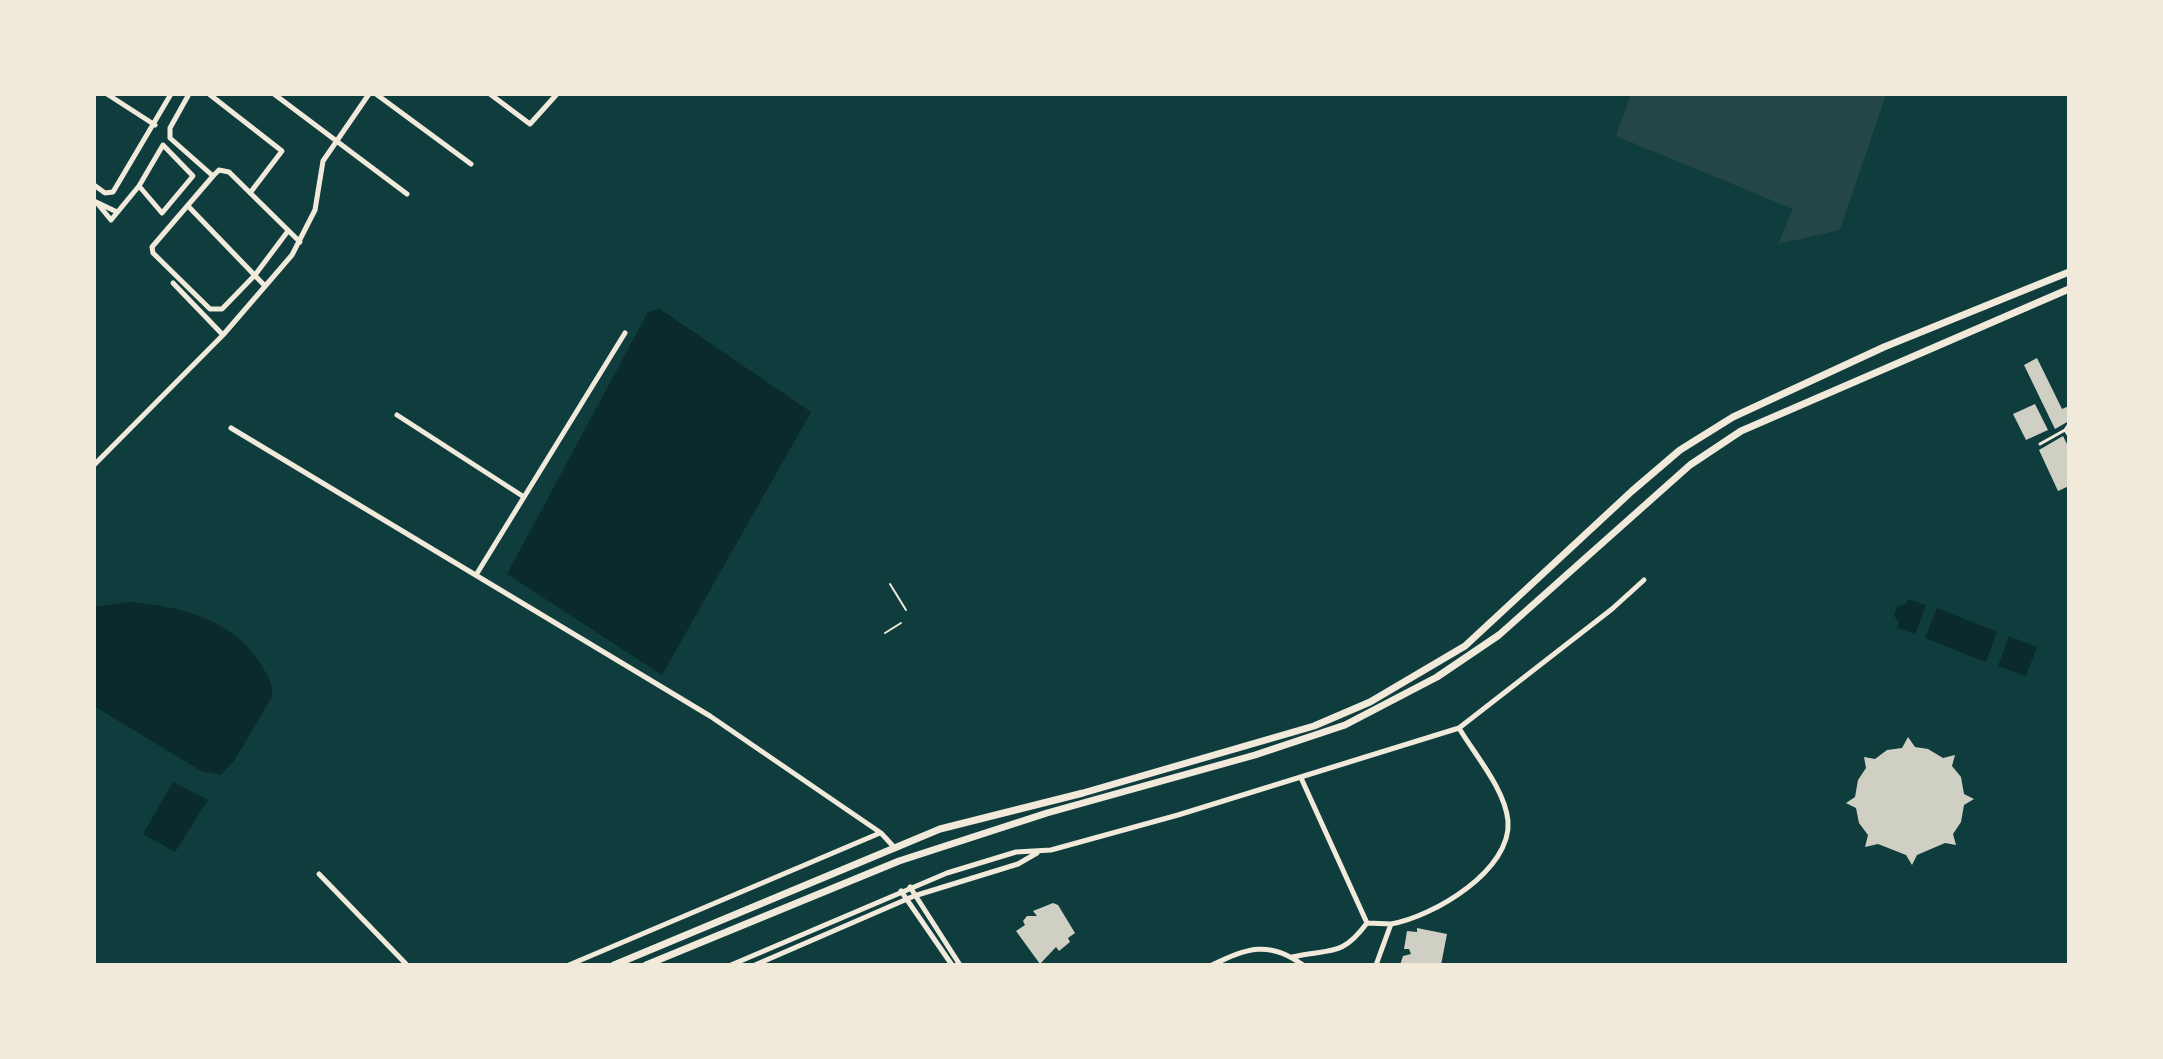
<!DOCTYPE html>
<html>
<head>
<meta charset="utf-8">
<style>
	body { margin:0 }
	#map { position:relative; width:2163px; height:1059px; overflow:hidden; background:#0f3d3e; font-family:"Golos Text",sans-serif }
	canvas { display:block }
	.frame { position:absolute; inset:0; border:96px solid #f1e9da; pointer-events:none }
</style>
</head>
<body>
<div id="map">
<canvas width="2163" height="1059"></canvas>
<div class="frame"></div>
</div>
<script>
const ctx = document.querySelector('canvas').getContext('2d');
ctx.lineJoin = 'round';
function fillPath(path, color) { ctx.fillStyle = color; ctx.fill(path, 'evenodd'); }
function trace(path, color, width, dash) { ctx.strokeStyle = color; ctx.lineWidth = width; ctx.lineCap = dash ? 'butt' : 'round'; ctx.setLineDash(dash || []); ctx.stroke(path); }
const green = new Path2D(`
	M1631,94h255l-46,136 -62,14 15,-35 -177,-73z`);
const water = new Path2D(`
	M660,309l151,103 -149,263 -155,-101 141,-262z
	M1908,599l18,6 -11,29 -18,-6 2,-6 -5,-6 3,-10 9,-2z
	M129,602c50,4 102,16 131,61 7,11 14,21 12,34l-38,64 -13,14 -20,-4 -107,-65v-99z
	M1937,608l60,24 -11,30 -61,-24z
	M2009,636l28,11 -11,29 -28,-10z
	M173,782l35,18 -33,52 -32,-18z`);
const building = new Path2D(`
	M2037,358l25,51 7,-3v15l-14,8 -31,-64z
	M2035,404l13,26 -22,10 -13,-26z
	M2063,436l6,12v38l-11,5 -19,-41z
	M1908,737l7,10 13,2 15,9 12,-3 -3,11 9,11 3,17 10,5 -10,6 -3,17 -8,12 3,11 -11,-2 -28,12 -5,10 -6,-10 -28,-11 -13,3 3,-12 -9,-12 -3,-15 -10,-5 9,-6 3,-17 8,-12 -2,-11 11,2 12,-9 15,-2z
	M1053,903l5,2 17,28 -7,5 2,4 -11,9 -3,-4 -16,17 -24,-33 9,-6 -2,-4 4,-5h10l-4,-5z
	M1417,928l30,6 -6,31h-41l3,-9 8,-2 -2,-5h-5l3,-18 10,1z`);
const service = new Path2D(`
	M890,584l16,26
	M885,633l16,-10`);
const pedestrian = new Path2D(`
	M2069,424l-4,6 4,6
	M2040,444l25,-14`);
const minor = new Path2D(`
	M107,94l48,31
	M189,94l-19,34v10l43,38 6,-6 10,2 71,70
	M209,94l73,57 -32,42
	M274,94l133,100
	M376,94l95,70
	M490,94l40,30 27,-30
	M163,145l30,31 -31,37 -23,-27z
	M213,176l-61,71 1,6 57,56h12l33,-34 33,-44
	M94,185l11,8 8,-1 58,-98
	M94,201l23,11
	M97,203l14,17 28,-34
	M188,206l77,80
	M173,283l50,52
	M397,415l127,82
	M231,428l479,288 171,117 12,13
	M94,465l129,-130 69,-80 23,-45 8,-49 46,-67
	M476,575l149,-242
	M1302,780l65,143
	M319,874l88,91
	M910,887l50,78
	M901,891l51,74
	M1292,957c39,-9 49,1 75,-34l24,1
	M569,965l311,-132
	M731,965l216,-92 69,-21 35,-2 127,-35 281,-87 153,-119 32,-29
	M755,965l159,-69 104,-32 19,-11
	M1212,965c35,-17 57,-25 91,0
	M1376,965l15,-41c42,-7 121,-54 117,-103 -3,-32 -33,-66 -49,-93`);
const primary = new Path2D(`
	M614,965l326,-136 143,-36 231,-67 56,-24 95,-56 167,-155 48,-41 53,-33 151,-70 185,-75
	M646,965l253,-104 148,-48 208,-58 90,-30 92,-48 62,-42 191,-170 51,-34 328,-142`);
fillPath(green, '#244646');
fillPath(water, '#0a2a2b');
fillPath(building, '#cfcfc3');
trace(service, '#f1e9da', 2);
trace(pedestrian, '#f1e9da', 3);
trace(minor, '#f1e9da', 5);
trace(primary, '#f1e9da', 7);
</script>
</body>
</html>
